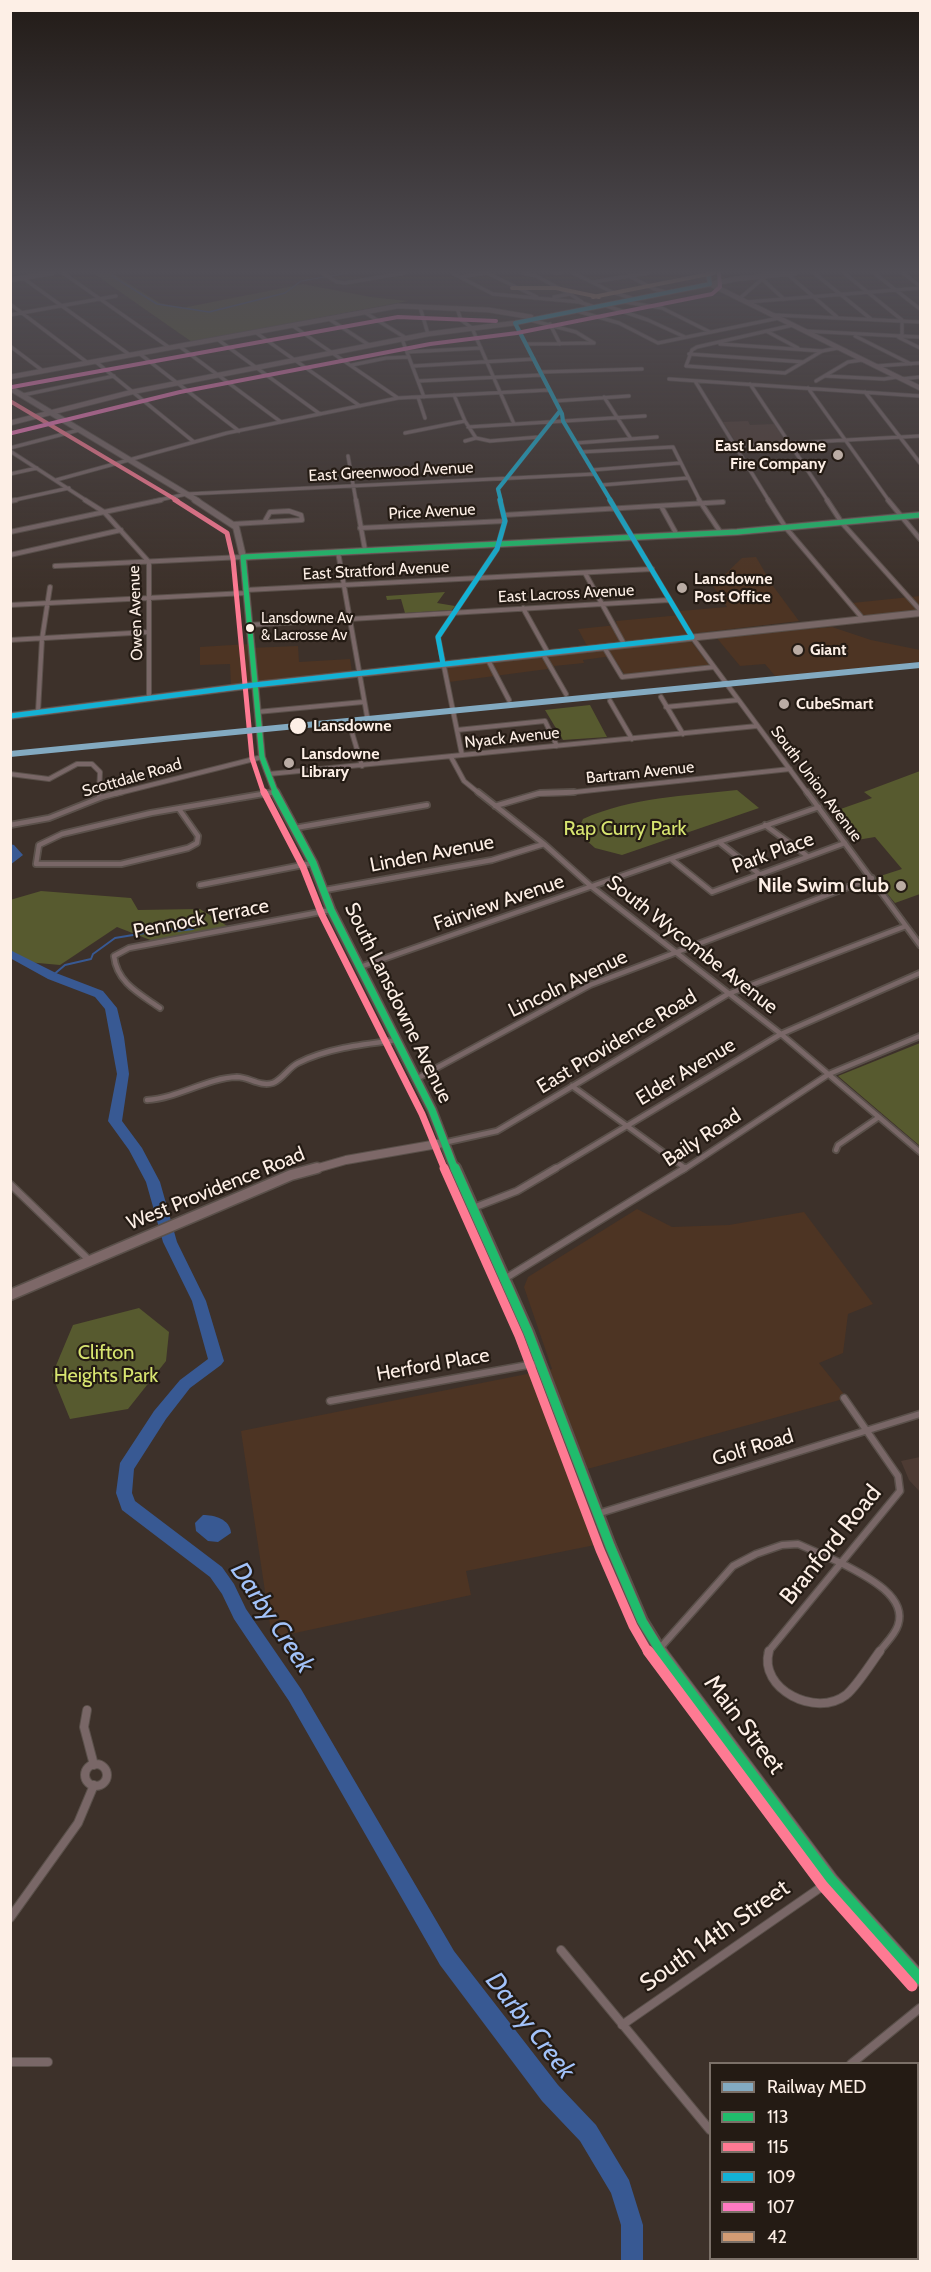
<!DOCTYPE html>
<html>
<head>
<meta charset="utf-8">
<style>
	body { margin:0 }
	#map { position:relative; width:931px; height:2272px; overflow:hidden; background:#3d312a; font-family:Cabin,sans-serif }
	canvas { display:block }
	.frame { position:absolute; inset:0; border:12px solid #fdefe6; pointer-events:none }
	.legend { position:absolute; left:709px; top:2062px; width:210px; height:198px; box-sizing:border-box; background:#241b14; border:2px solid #7b7068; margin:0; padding:8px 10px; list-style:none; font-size:18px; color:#fdefe6 }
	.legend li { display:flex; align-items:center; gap:12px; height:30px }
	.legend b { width:30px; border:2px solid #7b7068 }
</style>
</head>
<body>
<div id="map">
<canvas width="931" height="2272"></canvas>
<div class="frame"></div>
<ul class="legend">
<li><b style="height:8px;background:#83aac1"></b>Railway MED</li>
<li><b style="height:8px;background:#20bc6c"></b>113</li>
<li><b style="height:8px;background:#fe7a93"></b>115</li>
<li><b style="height:8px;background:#13b2d5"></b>109</li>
<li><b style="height:8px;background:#fe7ac1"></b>107</li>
<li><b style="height:8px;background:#d39c74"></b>42</li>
</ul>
</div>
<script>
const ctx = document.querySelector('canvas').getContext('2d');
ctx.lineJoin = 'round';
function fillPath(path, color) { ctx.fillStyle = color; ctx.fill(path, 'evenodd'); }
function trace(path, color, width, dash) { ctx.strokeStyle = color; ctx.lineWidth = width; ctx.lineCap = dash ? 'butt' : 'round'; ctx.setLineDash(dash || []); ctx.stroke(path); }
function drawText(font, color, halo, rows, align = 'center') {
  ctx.font = font + ' Cabin,sans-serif'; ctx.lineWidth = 4.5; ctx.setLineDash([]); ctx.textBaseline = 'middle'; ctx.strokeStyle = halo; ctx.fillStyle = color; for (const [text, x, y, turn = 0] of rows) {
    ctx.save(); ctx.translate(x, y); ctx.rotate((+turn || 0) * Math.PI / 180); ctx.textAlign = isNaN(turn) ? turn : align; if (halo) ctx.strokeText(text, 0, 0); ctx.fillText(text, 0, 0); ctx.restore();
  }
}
const built = new Path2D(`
	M756,557l17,29 26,35 -212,25 -9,-17 39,-4 -1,-4 65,-6 -1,-4 47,-4 -14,-21 29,-28z
	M920,596v14l-57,6 -11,-13z
	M832,627l39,13 49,10v12l-144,15 -11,-13 -25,2 -24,-29z
	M690,640l20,26 -85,9 -13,-19 -29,4 1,3 -30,3 1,2 -106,14 -4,-16z
	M248,644l1,4 49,-2 1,16 51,-3 2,13 -121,14 -1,-22 -30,1v-18z
	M637,1209l35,18 57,-2 75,-13 69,92 -25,10 -5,39 -24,10 28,35 -278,76 26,71 -129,26 5,24 -199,43 -31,-207 311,-62 -28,-82 4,-10z`);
const education = new Path2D(`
	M748,421l2,4 24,-1 12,18 -49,2 -14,-22z
	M920,1457v35l-11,-12 -8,-19z`);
const green = new Path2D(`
	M93,273h21l1,2 45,28 22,5 121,-24 68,13 37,4 -216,41z
	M445,592l-8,11 18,3 -3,4 -47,3 -4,-14 -14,1 -1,-4z
	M590,705l17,32 -44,3 -18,-30z
	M920,771v123l-25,9 -21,-25 28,-9 -27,-32 -24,4 -19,-29 40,-14 -8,-6z
	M737,790l22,18 -137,47 -27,-7 -18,-16 6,-13c49,-22 102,-23 154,-29z
	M41,891l90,7 7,12 62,-1 32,20 -74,14 -41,-16 -57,38 -33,-3 -16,-9 -1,-53z
	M920,1043v103l-82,-70z
	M139,1308l30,24 -3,29 -38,48 -58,10 -18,-44 21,-50z`);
const water = new Path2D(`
	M203,1515c11,0 27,4 28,18l-13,9 -10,-1 -12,-10 -1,-8z`);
const streamFar1 = new Path2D(`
	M113,273l-1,3 45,28 52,8 76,-19 16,-12 47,-8`);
const stream = new Path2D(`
	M52,976l13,-11 26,-6 2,-5 22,-16 30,-5 6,-7 9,-1 16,6 17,-2`);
const river = new Path2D(`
	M10,844l4,1 9,10 -13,10z
	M10,950l46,23 47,18 14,17 7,29 5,37 -7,47 20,27 18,34 17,60 29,59 18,60 -3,4 -31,23 -24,31 -32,50 -2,24 3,8 87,66 12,17 12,25 55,80 153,262 104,134 38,40 33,55 14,45v37h-22v-37l-10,-32 -31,-52 -38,-40 -102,-136 -151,-264 -55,-82 -12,-25 -12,-17 -88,-67 -6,-17 4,-30 34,-52 26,-31 28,-21 -16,-58 -29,-59 -17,-60 -17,-32 -21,-29 9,-47 -12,-65 -10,-12 -47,-18 -38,-21z`);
const streetFar4 = new Path2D(`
	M63,273l107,75
	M322,273l15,9 8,1 59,-10
	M452,273l41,21 86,8 16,5
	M487,273l50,24
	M523,273l13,3 34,18
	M554,273h6
	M573,273l39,19 22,7
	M786,273l51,44
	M814,273l57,46
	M844,273l58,47v15l-3,1
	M874,273l46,36
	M903,273l17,13
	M629,276l25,13 15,4
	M460,277l25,-4
	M23,278l107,77
	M762,279l22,20
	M593,282l55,-9
	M554,297l16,-3 12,8
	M739,299l29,-25 -4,-1
	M625,302l37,6 48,24
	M747,302l173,-14
	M10,304l78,59
	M604,305l44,15 37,17
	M420,307l8,27
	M457,308l4,12 11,8 42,96
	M577,311l42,12 39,20 121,-25
	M364,312l42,26
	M10,315l106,-19
	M775,315l145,7
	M329,319l40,26
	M530,320l46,12 18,11
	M515,323l47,91 1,7 48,80
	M550,324l10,20
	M793,325l-96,22 -5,3 -6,16 99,7 37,-22 16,-3
	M293,326l105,72
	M805,331l115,6
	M255,332l105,74
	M768,332l30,16
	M855,336l56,28
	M898,337l22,11
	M217,339l103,75
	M402,339l22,58
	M527,344l67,-1
	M720,344l102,7
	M10,346l33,25
	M179,346l102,76
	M407,352l74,-4
	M140,354l99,77
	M689,354l115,8
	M96,362l98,80
	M352,365l34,-7 23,-1
	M413,366l121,-7
	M876,366l44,-3
	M541,372l101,-3
	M826,376l58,3 13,-2
	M669,379l251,17
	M901,379l19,-2
	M418,381l124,-6
	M695,381l74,120
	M816,381l32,-19 14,-2
	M750,384l78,117
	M808,388l81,113
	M865,392l55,71
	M23,395l91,-19
	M454,395l11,26 11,17
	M418,397l7,21
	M604,397l27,42
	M555,401l74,-5
	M468,427l177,-11
	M405,433l60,-12
	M465,441l11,-3 14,3 49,-4
	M576,443l81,-6
	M737,446l183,-10
	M10,448l69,-18
	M10,451l77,50
	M581,452l92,-5 27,54
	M348,456l8,45
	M592,470l88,-7
	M10,474l27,-6
	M56,480l171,-47 171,-35 151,-8
	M602,485l86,-7
	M10,501l59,-13
	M154,501l33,-7 408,-20
	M501,501l-3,-12 62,-78`);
const streetFar3 = new Path2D(`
	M85,500l19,12 45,50v136
	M356,500l9,50
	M610,500l82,137 116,157
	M699,500l22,33
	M768,500l18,28 77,91
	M827,500l15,23 78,87
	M888,500l32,39
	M10,501l6,-1
	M661,506l16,29
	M504,515l219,-13
	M233,524l69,-4 -1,-5 -12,-4 -19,1 -5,9
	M360,528l145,-7
	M10,532l151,-32
	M338,552l29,164
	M10,555l111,-25
	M55,566l188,-9
	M585,573l39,71
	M246,590l406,-21
	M10,605l236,-12
	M523,608l25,45
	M249,625l420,-25
	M10,640l139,-8
	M604,647l18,30 92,-10
	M543,654l23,40
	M488,660l21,40
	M661,697l22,37
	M610,701l22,38
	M666,707l72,-7
	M38,712l4,-73 8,-52
	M257,712l106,-10
	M350,726l12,40
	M457,730l88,-9 12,25
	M462,755l-24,-118 59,-88 8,-28 -5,-21
	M451,757l13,24 16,13
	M10,774l39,5 28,-15h15l8,8 -1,22
	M269,774l488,-48
	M115,794l147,-37
	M265,794l10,-2
	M538,794l28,-1 224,-24`);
const streetFar2 = new Path2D(`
	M478,792l66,52 48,43 189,147 139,118
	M807,792l113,153
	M99,798v-6
	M495,806l45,-13 34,-1
	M179,809l19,27 -1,7 -9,5 -67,16h-85l3,-19 23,-11 89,-21 123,-21
	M10,825l39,-7 53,-21 19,-5
	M765,825l41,30
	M295,828l132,-23
	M719,842l39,31
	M671,859l41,33 133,-49
	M200,885l113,-22
	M325,890l167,-30 52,-16
	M360,967l459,-160
	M160,1008c-20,-14 -43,-25 -46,-52l15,-8 202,-38
	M418,1078l172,-93 282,-107
	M572,1086l113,82
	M147,1100c31,-2 60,-22 90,-23 12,0 23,10 36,6 10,-4 15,-15 25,-20 29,-15 67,-19 99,-23
	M443,1143l54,-12 231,-137 178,-68
	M836,1150l2,-5 41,-28
	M553,1170l228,-136 139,-61
	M683,1170l146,-96 91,-38`);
const streetFar1 = new Path2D(`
	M10,1184l79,76
	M473,1208l44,-17 39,-23
	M506,1278l179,-110
	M330,1401l209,-38
	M597,1514l323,-100
	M841,1563c21,11 67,32 57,62 -3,10 -13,19 -19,27
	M841,1563l59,-72 -2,-15 -54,-78
	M660,1648l73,-82 23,-12 26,-9 16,-1 43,19
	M768,1652l73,-89`);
const street = new Path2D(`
	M769,1651c-11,38 47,67 77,44 11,-9 25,-32 34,-44
	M87,1710l-3,17 10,38
	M85 1775a11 11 0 1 1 22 0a11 11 0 1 1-22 0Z
	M10,1918l68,-95 16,-38
	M561,1950l149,180
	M622,2025l208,-144
	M10,2062h38
	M851,2064l69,-56
	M818,2258l3,4
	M917,2262l3,-3`);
const secondaryFar3 = new Path2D(`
	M708,273l2,11
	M10,280l42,-7
	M710,284l210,104
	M10,377l388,-71 91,4 42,7
	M10,423l122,-31 296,-58 87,-11 221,-44 59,-6`);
const secondaryFar2 = new Path2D(`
	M243,557l494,-25 183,-17`);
const secondaryFar1 = new Path2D(`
	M311,1170l35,-10 97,-17`);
const secondary = new Path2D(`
	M10,1295l281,-120 26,-7`);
const primaryFar4 = new Path2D(`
	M10,388l188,113`);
const primaryFar3 = new Path2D(`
	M195,500l41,27 7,30 19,200 14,37
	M10,716l244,-31 666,-72`);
const primaryFar2 = new Path2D(`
	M275,792l38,71 18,47 101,200 23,60`);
const primaryFar1 = new Path2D(`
	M455,1168l73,164 82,214 32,75 19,31`);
const primary = new Path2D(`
	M659,1651l172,229 89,99`);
const bus1Far3 = new Path2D(`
	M276,794l-14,-37 -19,-200 494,-25 183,-17`);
const bus1Far2 = new Path2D(`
	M275,792l38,71 18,47 101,200 23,60`);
const bus1Far1 = new Path2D(`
	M455,1168l73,164 82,214 32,75 19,31`);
const bus1 = new Path2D(`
	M659,1651l172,229 89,99`);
const bus2Far4 = new Path2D(`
	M10,401l168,100`);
const bus2Far3 = new Path2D(`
	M175,500l52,33 6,26 19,199 12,36`);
const bus2Far2 = new Path2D(`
	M264,792l39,75 19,48 100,199 23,56`);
const bus2Far1 = new Path2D(`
	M444,1168l75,168 81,214 33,76 15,26`);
const bus2 = new Path2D(`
	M648,1651l175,235 89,100`);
const bus3Far1 = new Path2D(`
	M501,501l-3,-12 62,-78
	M611,501l-48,-80 -1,-7 -47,-91 195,-39 -2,-11`);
const bus3 = new Path2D(`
	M443,664l-5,-27 59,-88 8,-28 -5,-21
	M10,716l244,-31 438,-48 -82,-137`);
const bus4 = new Path2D(`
	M12,387l386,-70 98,4
	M12,433l168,-41 250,-48 87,-11 195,-39 8,-7 -1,-14`);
const bus5 = new Path2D(`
	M512,288h44l43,9
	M593,297l121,-24`);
const rail1 = new Path2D(`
	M10,754l910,-89`);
const markers = [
	[838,455,6,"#baaca4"],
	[682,588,6,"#baaca4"],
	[250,628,5,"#fdefe6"],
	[798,650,6,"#baaca4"],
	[784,704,6,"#baaca4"],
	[298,726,9,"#fdefe6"],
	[289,763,6,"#baaca4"],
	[901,886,6,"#baaca4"]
];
const farBusnames = [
	["Lansdowne Av",261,619],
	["& Lacrosse Av",261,636]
];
const farPoinames = [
	["East Lansdowne",826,446,"right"],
	["Fire Company",826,464,"right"],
	["Lansdowne",694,579],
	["Post Office",694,597],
	["Giant",810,650],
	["CubeSmart",796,704],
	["Lansdowne",301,754],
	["Library",301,772]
];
const farStreetnames = [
	["East Greenwood Avenue",391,472,-3],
	["Price Avenue",432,512,-3],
	["East Stratford Avenue",376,571,-3],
	["East Lacross Avenue",566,594,-3],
	["Owen Avenue",136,613,-92],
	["Nyack Avenue",512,738,-6],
	["Bartram Avenue",640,773,-6],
	["Scottdale Road",132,778,-16],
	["South Union Avenue",816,784,53]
];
const farStopnames = [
	["Lansdowne",313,726]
];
const parkNames = [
	["Rap Curry Park",625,829],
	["Clifton",106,1353],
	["Heights Park",106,1376]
];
const streetNames = [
	["Park Place",773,853,-20],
	["Linden Avenue",432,854,-11],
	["Fairview Avenue",499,903,-19],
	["Pennock Terrace",201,919,-11],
	["South Wycombe Avenue",692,945,38],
	["Lincoln Avenue",568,984,-26],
	["South Lansdowne Avenue",398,1003,64],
	["East Providence Road",617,1042,-31],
	["Elder Avenue",686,1072,-31],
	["Baily Road",702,1138,-33],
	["West Providence Road",216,1189,-22],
	["Herford Place",433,1365,-10],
	["Golf Road",753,1448,-17]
];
const poiNames = [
	["Nile Swim Club",889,886]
];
const nearStreetnames = [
	["Branford Road",831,1545,-51],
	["Main Street",744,1725,53],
	["South 14th Street",715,1936,-35]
];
const nearWaternames = [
	["Darby Creek",272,1618,56],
	["Darby Creek",530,2026,52]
];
fillPath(built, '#4d3423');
fillPath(education, '#4d3b33');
fillPath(green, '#575a2f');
fillPath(water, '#385993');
trace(streamFar1, '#385993', 1.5);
trace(stream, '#385993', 2);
fillPath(river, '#385993');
trace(streetFar4, '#5a504a', 4.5);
trace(streetFar3, '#5a504a', 6);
trace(streetFar2, '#5a504a', 8);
trace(streetFar1, '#5a504a', 9);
trace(street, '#5a504a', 10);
trace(secondaryFar3, '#5a504a', 6);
trace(secondaryFar2, '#5a504a', 8);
trace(secondaryFar1, '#5a504a', 10);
trace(secondary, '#5a504a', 13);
trace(primaryFar4, '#5a504a', 7);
trace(primaryFar3, '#5a504a', 8);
trace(primaryFar2, '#5a504a', 11);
trace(primaryFar1, '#5a504a', 14);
trace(primary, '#5a504a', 16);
trace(streetFar4, '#796767', 3);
trace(streetFar3, '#796767', 4);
trace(streetFar2, '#796767', 4.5);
trace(streetFar1, '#796767', 6);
trace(street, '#796767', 8);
trace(secondaryFar3, '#7d6868', 4.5);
trace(secondaryFar2, '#7d6868', 6);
trace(secondaryFar1, '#7d6868', 8);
trace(secondary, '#7d6868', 10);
trace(primaryFar4, '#786766', 5);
trace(primaryFar3, '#786766', 6);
trace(primaryFar2, '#786766', 8);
trace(primaryFar1, '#786766', 10);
trace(primary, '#786766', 14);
trace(bus1Far3, '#20bc6c', 5);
trace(bus1Far2, '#20bc6c', 7);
trace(bus1Far1, '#20bc6c', 9);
trace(bus1, '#20bc6c', 11);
trace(bus2Far4, '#fe7a93', 4);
trace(bus2Far3, '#fe7a93', 5);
trace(bus2Far2, '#fe7a93', 7);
trace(bus2Far1, '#fe7a93', 9);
trace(bus2, '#fe7a93', 11);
trace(bus3Far1, '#13b2d5', 4);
trace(bus3, '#13b2d5', 5);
trace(bus4, '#fe7ac1', 4);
trace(bus5, '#d39c74', 4);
trace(rail1, '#83aac1', 6);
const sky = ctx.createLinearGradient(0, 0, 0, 591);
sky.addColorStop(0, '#221b17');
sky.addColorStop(0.46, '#514e55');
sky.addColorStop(1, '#514e5500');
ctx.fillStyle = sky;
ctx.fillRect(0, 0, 931, 591);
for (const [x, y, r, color] of markers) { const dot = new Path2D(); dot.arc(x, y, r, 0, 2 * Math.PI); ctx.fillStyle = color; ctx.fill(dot); trace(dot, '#241b14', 2); }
drawText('15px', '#fdefe6', '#241b14', farBusnames, 'left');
drawText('bold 16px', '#fdefe6', '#241b14', farPoinames, 'left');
drawText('16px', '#fdefe6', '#241b14', farStreetnames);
drawText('bold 16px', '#fdefe6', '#241b14', farStopnames, 'left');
drawText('20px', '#d8e570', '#241b14', parkNames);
drawText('20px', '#fdefe6', '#241b14', streetNames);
drawText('bold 20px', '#fdefe6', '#241b14', poiNames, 'right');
drawText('24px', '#fdefe6', '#241b14', nearStreetnames);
drawText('italic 26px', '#a2c2f9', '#241b14', nearWaternames);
</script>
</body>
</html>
